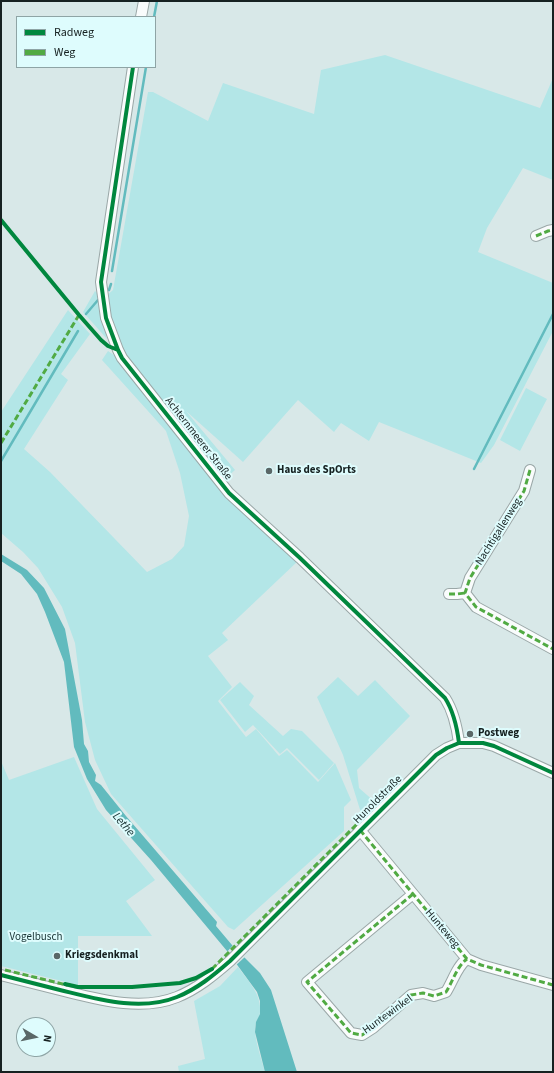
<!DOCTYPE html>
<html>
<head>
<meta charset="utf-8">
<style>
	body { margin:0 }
	#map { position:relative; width:554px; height:1073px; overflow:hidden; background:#d8e8e8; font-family:"Source Sans 3",sans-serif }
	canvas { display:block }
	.frame { position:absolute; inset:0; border:2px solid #162121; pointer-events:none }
	.legend { position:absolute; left:16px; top:16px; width:140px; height:52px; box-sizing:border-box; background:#defcfd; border:1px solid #8ea4a5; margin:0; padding:5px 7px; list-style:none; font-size:12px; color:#162121 }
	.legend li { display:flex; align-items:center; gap:8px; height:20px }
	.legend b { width:20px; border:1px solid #8ea4a5 }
	.north { position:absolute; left:16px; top:1017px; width:40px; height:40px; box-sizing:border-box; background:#defcfd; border:1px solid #8ea4a5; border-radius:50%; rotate:99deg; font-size:11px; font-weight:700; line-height:16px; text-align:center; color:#162121 }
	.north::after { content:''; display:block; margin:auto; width:14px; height:18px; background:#5a6767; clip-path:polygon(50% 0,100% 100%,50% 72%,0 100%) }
</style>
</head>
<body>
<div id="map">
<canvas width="554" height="1073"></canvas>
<div class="frame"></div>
<ul class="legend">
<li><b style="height:5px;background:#00873e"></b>Radweg</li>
<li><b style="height:5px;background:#51aa43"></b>Weg</li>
</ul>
<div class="north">N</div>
</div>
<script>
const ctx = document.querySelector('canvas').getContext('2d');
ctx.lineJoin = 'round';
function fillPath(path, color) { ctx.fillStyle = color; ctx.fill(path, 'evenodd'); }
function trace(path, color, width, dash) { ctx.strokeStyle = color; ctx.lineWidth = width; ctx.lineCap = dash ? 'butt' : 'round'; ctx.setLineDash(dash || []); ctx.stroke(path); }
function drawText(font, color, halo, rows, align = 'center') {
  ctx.font = font + ' "Source Sans 3",sans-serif'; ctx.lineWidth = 4; ctx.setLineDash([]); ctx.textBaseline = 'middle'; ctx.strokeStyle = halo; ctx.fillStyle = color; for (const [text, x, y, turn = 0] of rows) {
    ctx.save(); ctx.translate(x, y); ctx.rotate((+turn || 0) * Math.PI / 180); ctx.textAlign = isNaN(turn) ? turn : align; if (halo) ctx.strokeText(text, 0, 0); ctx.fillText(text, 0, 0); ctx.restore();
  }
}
const green = new Path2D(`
	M385,55l155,53 13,-30v102l-30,-12 -36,60 -9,24 75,31v48l-59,114 -13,18 -102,-41 -10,19 -28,-18 -7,9 -36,-32 -55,62 -57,-51 49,59 -10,9 -101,-124 -14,-37 -4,-22 7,-6 35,-198h5l55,29 15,-38 91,31 7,-44z
	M95,291l3,3 9,45 -24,-27z
	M68,310l22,24 -29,40 7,6 -44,69 26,23 97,100 25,-13 12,-13 5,-30 -9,-43 -14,-42 -64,-71 6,-9 10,7 109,138 71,65 -76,72 6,7 -20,16 24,31 -14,14 28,36 10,-8 23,27 8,-6 31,32 17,-19 16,37 -7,7v24l-110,99 -6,-3 -117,-133 -16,-34 -10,-38 -10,-79 -13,-36 -24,-39 -15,-16 -22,-19v-121z
	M526,388l21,11 -27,52 -20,-11z
	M338,677l20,19 17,-16 35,36 -53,54 2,18 16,14 -13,14 -19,-61 -26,-58z
	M240,682l14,14 -5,9 34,31 8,-7 11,2 32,32 -15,17 -32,-32 -7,6 -27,-29 -8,7 -25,-32z
	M74,757l23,52 58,71 -29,21 26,35h-74v49l-77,-19v-205l8,19z
	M238,967c10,14 24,27 22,46 -1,6 -5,9 -5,17 0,11 7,31 10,42h-86l-1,-6 27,-7 -11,-58 26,-15z`);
const water = new Path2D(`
	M1,554l26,16 17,18 21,41 17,91 2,24 4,7 1,11 7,13 -1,6 6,4 25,31 91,106 -1,4 16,19 28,28 11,17 26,82h-32l-10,-40 1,-10 4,-8v-13l-3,-9 -30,-41 -76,-91 -45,-50 -19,-31 -13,-32 -10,-85 -19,-50 -8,-18 -16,-20 -20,-13z`);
const pier = new Path2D(`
	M234,944l12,12 -11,10 -9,-13z`);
const stream = new Path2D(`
	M154,17l3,-16
	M112,271l34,-204
	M109,290l2,-6
	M86,314l12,-14
	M1,461l77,-130
	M474,469l79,-155`);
const minor = new Path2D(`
	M141,17l3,-16
	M133,67l-32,215 5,36 12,32 4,8 107,135 71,65 145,140c9,14 12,29 14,45
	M536,236l12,-5 5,-1
	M530,470l-6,21 -54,87 -5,15 11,14 77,42
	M449,594h8l8,-1
	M360,830l107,129 14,6 72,20
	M413,894l-106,88 44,51 11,2 11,-7 38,-33 12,-2 11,3 12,-4c7,-11 11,-26 21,-33
	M1,975c20,5 40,10 59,15 37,9 80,22 117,7 20,-8 37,-22 53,-36l206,-206 11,-7 12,-5h24l11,3 59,27`);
const quiet = new Path2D(`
	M536,236l12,-5 5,-1
	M1,443l78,-128
	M530,470l-6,21 -54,87 -5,15 11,14 77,42
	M449,594h8l8,-1
	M360,830l107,129 14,6 72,20
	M413,894l-106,88 44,51 11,2 11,-7 38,-33 12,-2 11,3 12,-4c7,-11 11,-26 21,-33
	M212,969l145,-145
	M5,970l62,15`);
const cycleway = new Path2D(`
	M133,67l-32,215 5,36 12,32 4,8 107,135 71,65 145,140c9,14 12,29 14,45
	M1,220l78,95 22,25 7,6 10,4
	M1,975c20,5 40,10 59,15 37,9 80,22 117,7 20,-8 37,-22 53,-36l206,-206 11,-7 12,-5h24l11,3 59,27
	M65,984l13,3h54l48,-4 16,-5 16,-9`);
const markers = [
	[269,471,4,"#5a6767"],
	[470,734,4,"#5a6767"],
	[57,956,4,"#5a6767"]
];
const streetNames = [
	["Achternmeerer Straße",198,439,52],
	["Nachtigallenweg",499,532,-58],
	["Hunoldstraße",378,800,-45],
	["Hunteweg",442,929,50],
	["Huntewinkel",388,1015,-36]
];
const poiNames = [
	["Haus des SpOrts",277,471],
	["Postweg",478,734],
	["Kriegsdenkmal",65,956]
];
const parkNames = [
	["Vogelbusch",36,938]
];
const waterNames = [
	["Lethe",123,825,49]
];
fillPath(green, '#b3e6e7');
fillPath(water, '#62bbbe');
fillPath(pier, '#d8e8e8');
trace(stream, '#62bbbe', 2.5);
trace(minor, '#9aa7a7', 12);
trace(minor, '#f9fcfc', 10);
trace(quiet, '#51aa43', 3, [6, 3]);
trace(cycleway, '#00873e', 4);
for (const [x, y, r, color] of markers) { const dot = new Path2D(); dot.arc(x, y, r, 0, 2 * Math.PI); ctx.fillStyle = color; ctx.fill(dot); trace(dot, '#defcfd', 1.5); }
drawText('11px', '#162121', '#defcfd', streetNames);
drawText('bold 11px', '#162121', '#defcfd', poiNames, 'left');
drawText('11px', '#193334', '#defcfd', parkNames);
drawText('italic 12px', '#183232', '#defcfd', waterNames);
</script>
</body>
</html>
